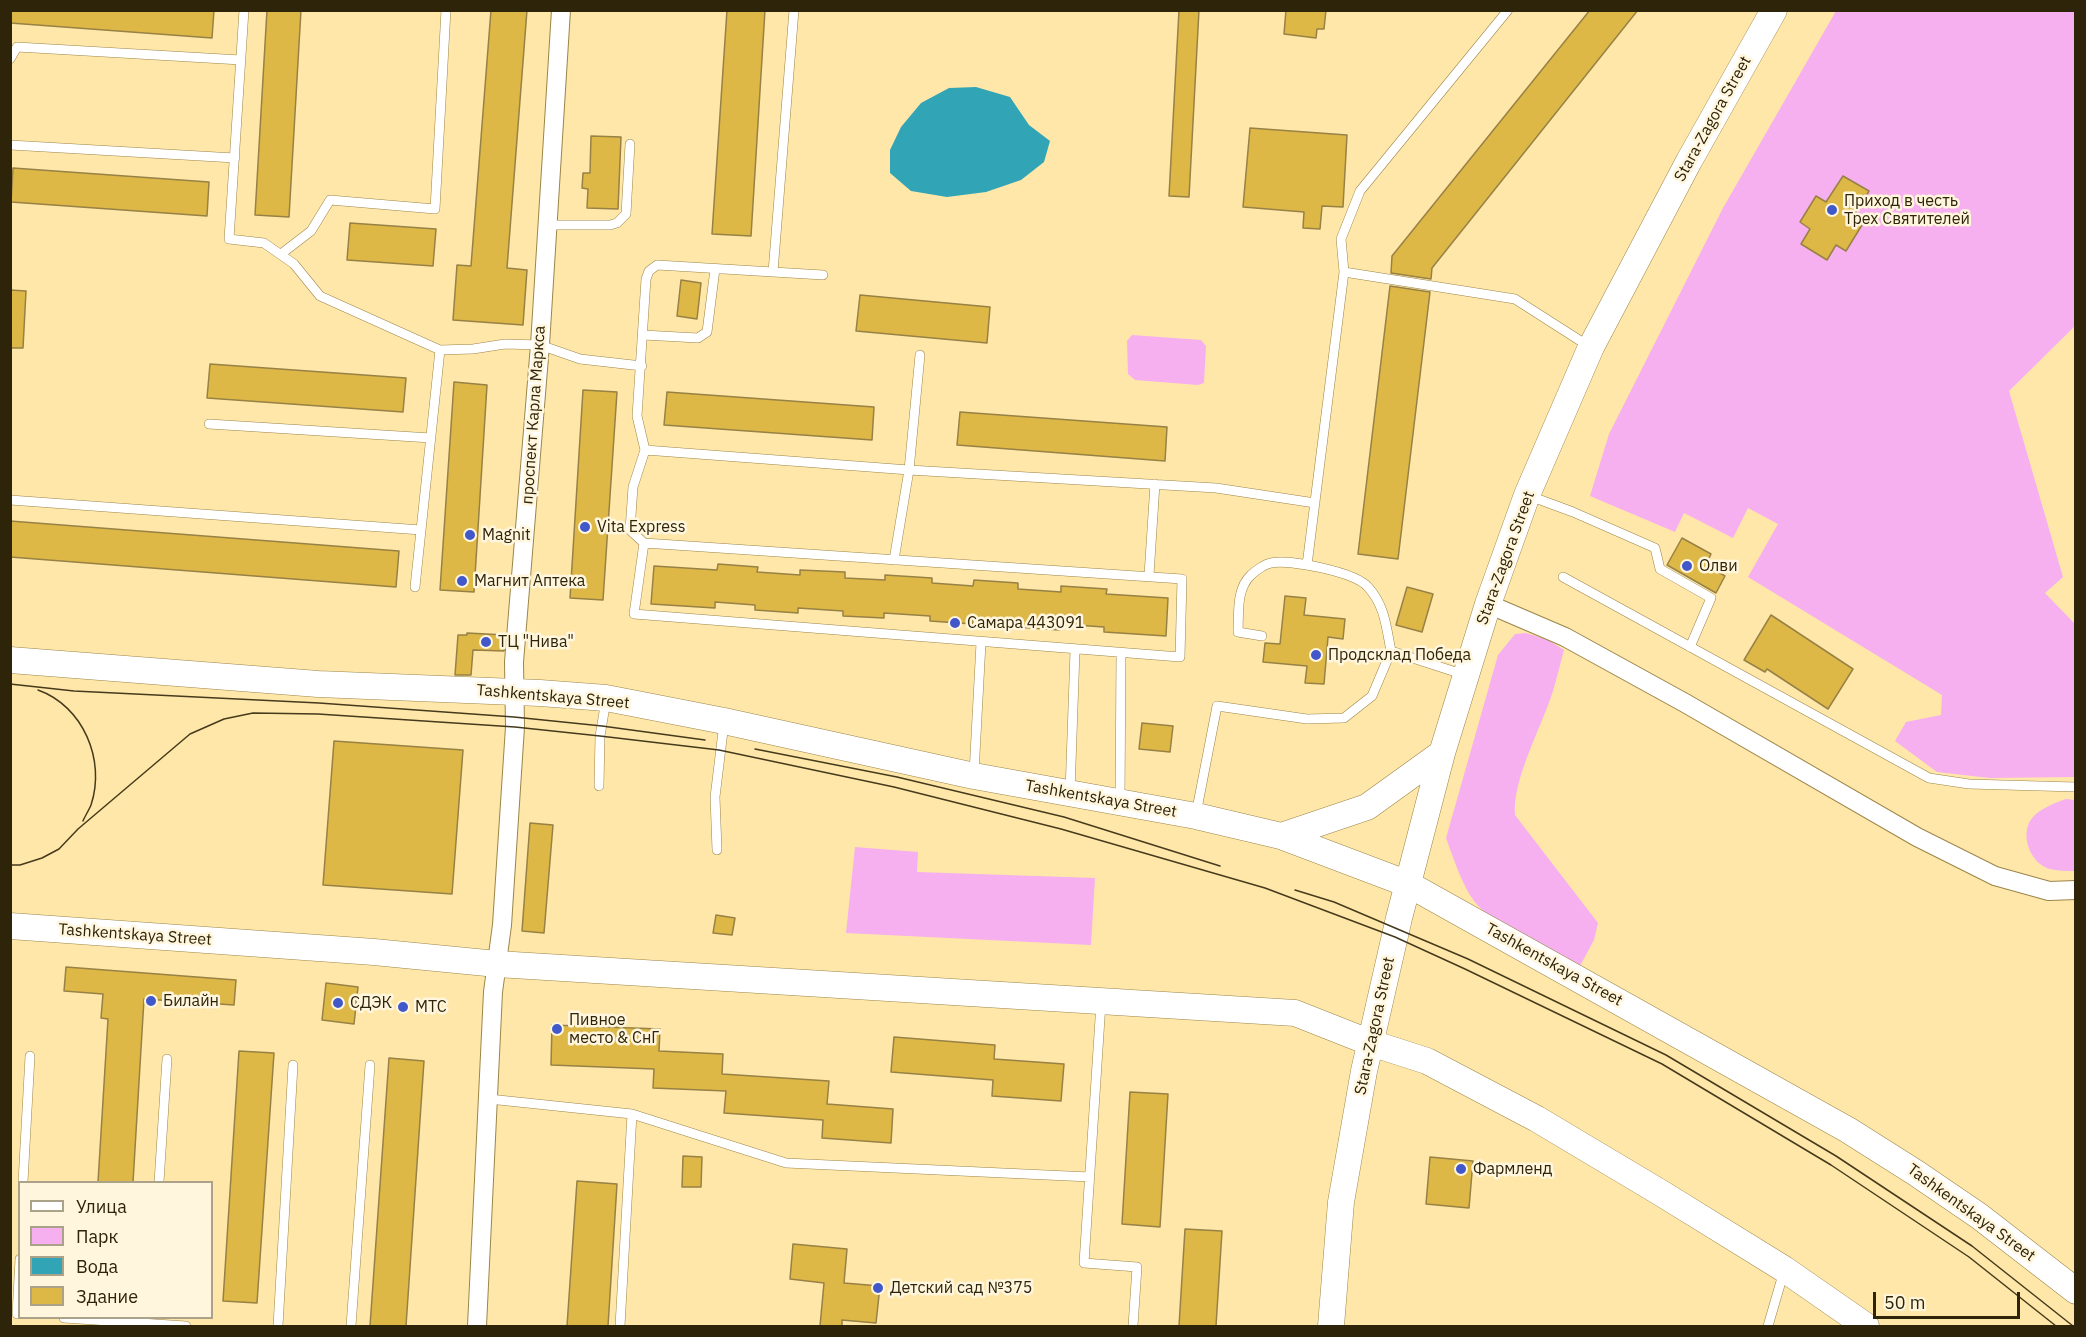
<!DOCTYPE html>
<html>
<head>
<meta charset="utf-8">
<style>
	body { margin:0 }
	#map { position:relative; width:2086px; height:1337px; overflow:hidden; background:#ffe7a9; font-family:"IBM Plex Sans",sans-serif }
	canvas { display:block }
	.frame { position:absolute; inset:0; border:12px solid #2d240a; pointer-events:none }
	.legend { position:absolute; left:18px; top:1181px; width:195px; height:138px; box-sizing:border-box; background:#fff6dd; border:2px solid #aba289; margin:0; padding:8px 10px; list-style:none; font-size:18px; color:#2d240a }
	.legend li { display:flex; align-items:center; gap:12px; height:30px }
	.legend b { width:30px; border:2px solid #aba289 }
	.scale { position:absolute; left:1873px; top:1292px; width:147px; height:27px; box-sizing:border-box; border:3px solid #2d240a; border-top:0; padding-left:8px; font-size:18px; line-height:21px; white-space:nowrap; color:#2d240a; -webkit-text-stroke:4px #fff6dd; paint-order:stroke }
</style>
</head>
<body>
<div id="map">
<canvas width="2086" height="1337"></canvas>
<div class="frame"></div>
<ul class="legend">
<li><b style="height:8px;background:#fff"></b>Улица</li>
<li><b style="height:16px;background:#f6b0ef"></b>Парк</li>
<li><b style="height:16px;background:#31a4b6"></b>Вода</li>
<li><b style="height:16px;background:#deb847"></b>Здание</li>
</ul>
<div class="scale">50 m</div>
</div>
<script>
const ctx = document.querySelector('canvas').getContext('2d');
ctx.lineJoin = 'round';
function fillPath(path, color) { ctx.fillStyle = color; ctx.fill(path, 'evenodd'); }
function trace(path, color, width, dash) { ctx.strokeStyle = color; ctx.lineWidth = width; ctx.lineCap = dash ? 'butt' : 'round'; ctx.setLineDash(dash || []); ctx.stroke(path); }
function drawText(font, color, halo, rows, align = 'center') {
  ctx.font = font + ' "IBM Plex Sans",sans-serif'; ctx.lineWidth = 5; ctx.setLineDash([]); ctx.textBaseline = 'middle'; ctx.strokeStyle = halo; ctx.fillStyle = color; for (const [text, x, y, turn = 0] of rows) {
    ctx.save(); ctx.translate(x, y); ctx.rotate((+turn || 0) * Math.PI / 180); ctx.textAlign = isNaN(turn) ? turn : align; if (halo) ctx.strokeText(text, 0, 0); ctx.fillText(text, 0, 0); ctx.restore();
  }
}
const green = new Path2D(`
	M1836,11h239v315l-66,65 54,186 -18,16 30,31v153l-85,1 -53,-6 -42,-31 11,-19 35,-7 1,-20 -194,-118 30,-53 -30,-16 -15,30 -49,-25 -9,19 -85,-36 19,-62 114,-226z
	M1132,335l69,5 5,6 -2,37 -6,2 -63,-5 -7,-6 -1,-33z
	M1526,633l22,7 16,10c-4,14 -7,28 -11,41 -11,35 -41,89 -38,124l83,108 -4,17 -14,26c-31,-17 -84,-37 -106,-65 -12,-16 -21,-44 -28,-63l52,-183 17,-21z
	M2066,799l9,1v71c-8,0 -25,0 -32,-5 -15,-9 -23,-35 -10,-49 8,-9 22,-14 33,-18z
	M855,847l63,5 -1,20 178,6 -4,67 -245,-12z`);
const water = new Path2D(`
	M976,87l34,10 19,28 21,16 -6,21 -23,18 -35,12 -39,5 -36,-6 -21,-18v-23l11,-23 20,-24 28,-15z`);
const building = new Path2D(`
	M10,10h204l-2,28 -202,-15z
	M267,10h34l-12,207 -34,-2z
	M491,10h36l-20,258 20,2 -4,55 -70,-5 4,-55 14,1z
	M727,10h38l-14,226 -39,-2z
	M1179,10h20l-10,187 -20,-1z
	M1286,10h40l-2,19h-7l-1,9 -32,-4z
	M1590,10h48l-206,258 -1,11 -40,-6 1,-17z
	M1250,128l97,7 -4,72 -21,-1 -2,23 -17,-1 1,-16 -61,-5z
	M591,136l30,1 -3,72 -31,-1 1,-19 -6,-1 1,-15h7z
	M13,168l196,14 -2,34 -196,-14z
	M1843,176l26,15 -17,27 10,7 -16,26 -10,-6 -9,15 -26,-16 9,-15 -10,-7 16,-26 10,6z
	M350,223l86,6 -3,37 -86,-6z
	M681,280l20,3 -4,36 -20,-3z
	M1390,286l40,6 -32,267 -40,-5z
	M10,290l16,1 -3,57h-13z
	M860,295l130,12 -3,36 -131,-12z
	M210,364l196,14 -3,34 -196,-14z
	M454,382l33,3 -13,207 -34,-2z
	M583,390l34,2 -14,208 -33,-2z
	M667,392l207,15 -2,33 -208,-15z
	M960,412l207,15 -2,34 -208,-16z
	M10,521l389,30 -3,36 -386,-30z
	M1682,538l29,16 -5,11 19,11 -9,17 -49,-28z
	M718,564l40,3 -1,5 43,3v-5l45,2v6l40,2v-5l47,3v5l41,3 1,-6 44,3v6l43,3v-6l46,3 -1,5 62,4 -2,38 -62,-4v-5l-44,-3v6l-44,-3 1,-5 -44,-3v5l-43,-3v-5l-46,-3v5l-41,-2v-5l-45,-3v5l-43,-3v-5l-40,-3v6l-64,-4 3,-38 63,4z
	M1407,587l26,7 -11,38 -26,-7z
	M1285,596l21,2 -2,17 41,4 -2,20 -15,-2 -4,47 -19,-1 2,-17 -44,-4 2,-19 15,1z
	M1771,615l82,54 -25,40 -61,-40 -2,3 -21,-12z
	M467,633l38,2 -1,16 -31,-1 -2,25h-16l3,-40h9z
	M1142,723l31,3 -3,26 -31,-3z
	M334,741l129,9 -11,144 -129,-9z
	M530,823l23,2 -9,108 -22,-2z
	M716,915l19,3 -3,17 -19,-2z
	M66,967l170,13 -2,25 -90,-6 -11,183h-35l10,-163 -7,-1 2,-24 -39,-3z
	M326,983l32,4 -4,37 -32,-4z
	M552,1025l108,4 -1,22 64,3 -1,20 107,7 -2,23 66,5 -2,34 -69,-5 1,-18 -99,-7 2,-22 -73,-3 1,-19 -103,-4z
	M894,1037l101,8 -1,14 70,5 -3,37 -69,-5 1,-16 -102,-8z
	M239,1051l35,2 -17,250 -34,-2z
	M389,1058l35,3 -18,265h-36z
	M1130,1092l38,2 -8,133 -38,-3z
	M683,1156l19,1 -1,30h-19z
	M1430,1157l43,4 -4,47 -43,-4z
	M577,1181l40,3 -9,142h-41z
	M1185,1229l37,2 -6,95h-37z
	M793,1244l54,5 -3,34 36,3 -4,37 -34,-3v6h-22l4,-43 -34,-4z`);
const service = new Path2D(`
	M244,10l-15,229 35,4 30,21 26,32 120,54 33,-1 32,-5 35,1 40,14 62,7
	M10,59l7,-12 224,13
	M10,145l225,13
	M547,225h63l7,-2 9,-9 4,-70
	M281,254l30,-23 19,-31 105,9 11,-199
	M773,272l21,-262
	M1344,272l171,27 75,48
	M643,335l55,3 9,-6 8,-63
	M209,424l222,14
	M645,450l264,20 307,18 99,15
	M1527,495l46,17 82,36 5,21 51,29 -21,49
	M10,500l411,30
	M644,543l-10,71 546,43 2,-78 -538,-36 -14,-13 3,-43 12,-37 -8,-34 9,-137 3,-8 8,-6 166,10
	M894,560l15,-90 11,-115
	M1307,565l37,-293 -3,-33 19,-48 148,-181
	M1149,575l6,-91
	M1563,577l366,201 40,6 107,3
	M415,587l25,-237
	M1262,636l-24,-4c1,-19 -2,-43 13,-57 4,-4 14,-11 20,-12 19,-4 84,9 97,24 17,19 18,39 23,64
	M974,773l7,-130
	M599,786l1,-50 6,-36
	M1070,792l5,-141
	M1120,801l1,-147
	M1196,814l21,-108 90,13 37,-1 28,-22 19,-45 74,24
	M717,850l-2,-53 9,-74
	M1101,1003l-17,260 53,4 -4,59
	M489,1099l143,15 154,49 304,14
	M23,1182l7,-126
	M159,1182l8,-123
	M17,1314l3,-55
	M64,1318l122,8
	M278,1326l15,-261
	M351,1326l19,-261
	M620,1326l12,-212
	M1768,1326l16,-55`);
const minor = new Path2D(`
	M1488,604l77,33 120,66 232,134 78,39 54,15 27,-1
	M477,1326l16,-334 9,-67 13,-198 -1,-65 26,-317 21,-335`);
const secondary = new Path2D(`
	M10,660l308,24 222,9 66,5 118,23 250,55 222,40 85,20 127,48 440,246 68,43 63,43 97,75
	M1281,836l86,-29 75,-54
	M10,926l364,26 123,12 798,49 76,30 56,18 110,58 124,74 123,76 82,57
	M1331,1326l10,-124 23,-131 35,-153 43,-165 46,-149 39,-109 64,-148 98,-186 85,-151`);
const tram = new Path2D(`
	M10,684l64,7 245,12 195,14 88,9 103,14
	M38,690c45,16 68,70 53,115 -2,5 -6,11 -8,16
	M755,749l142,28 167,40 156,49
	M10,865h10l22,-7 17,-9 19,-20 112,-95 34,-15 29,-6 65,1 197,13 85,9 119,14 175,37 167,42 204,59 130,49 70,32 197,95 169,101 138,92 87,69
	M1295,890l39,12 134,57 198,96 170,101 136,90 101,80`);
const markers = [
	[1832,210,6,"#4158cb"],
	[585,527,6,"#4158cb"],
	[470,535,6,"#4158cb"],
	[1687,566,6,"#4158cb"],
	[462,581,6,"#4158cb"],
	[955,623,6,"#4158cb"],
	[486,642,6,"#4158cb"],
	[1316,655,6,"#4158cb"],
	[151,1001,6,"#4158cb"],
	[338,1003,6,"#4158cb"],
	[403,1007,6,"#4158cb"],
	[557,1029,6,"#4158cb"],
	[1461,1169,6,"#4158cb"],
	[878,1288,6,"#4158cb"]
];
const streetNames = [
	["Stara-Zagora Street",1713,119,-61],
	["проспект Карла Маркса",534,415,-86],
	["Stara-Zagora Street",1506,558,-70],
	["Tashkentskaya Street",553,697,5],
	["Tashkentskaya Street",1101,799,10],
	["Tashkentskaya Street",135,935,4],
	["Tashkentskaya Street",1554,965,29],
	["Stara-Zagora Street",1375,1026,-78],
	["Tashkentskaya Street",1971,1213,36]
];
const poiNames = [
	["Приход в честь",1844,201],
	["Трех Святителей",1844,219],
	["Vita Express",597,527],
	["Magnit",482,535],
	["Олви",1699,566],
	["Магнит Аптека",474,581],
	["Самара 443091",967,623],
	["ТЦ \"Нива\"",498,642],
	["Продсклад Победа",1328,655],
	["Билайн",163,1001],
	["СДЭК",350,1003],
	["МТС",415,1007],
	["Пивное",569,1020],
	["место & СнГ",569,1038],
	["Фармленд",1473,1169],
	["Детский сад №375",890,1288]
];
fillPath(green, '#f6b0ef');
fillPath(water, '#31a4b6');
fillPath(building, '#deb847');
trace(building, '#978145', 1.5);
trace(service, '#9b8549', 10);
trace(minor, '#9b8549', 20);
trace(secondary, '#9b8549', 27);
trace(service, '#fff', 9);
trace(minor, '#fff', 18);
trace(secondary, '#fff', 26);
trace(tram, '#453a1c', 1.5);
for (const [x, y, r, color] of markers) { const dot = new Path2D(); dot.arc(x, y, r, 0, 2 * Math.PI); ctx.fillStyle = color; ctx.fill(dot); trace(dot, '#fff6dd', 2); }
drawText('16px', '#2d240a', '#fff6dd', streetNames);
drawText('16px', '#2d240a', '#fff6dd', poiNames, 'left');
</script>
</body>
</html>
